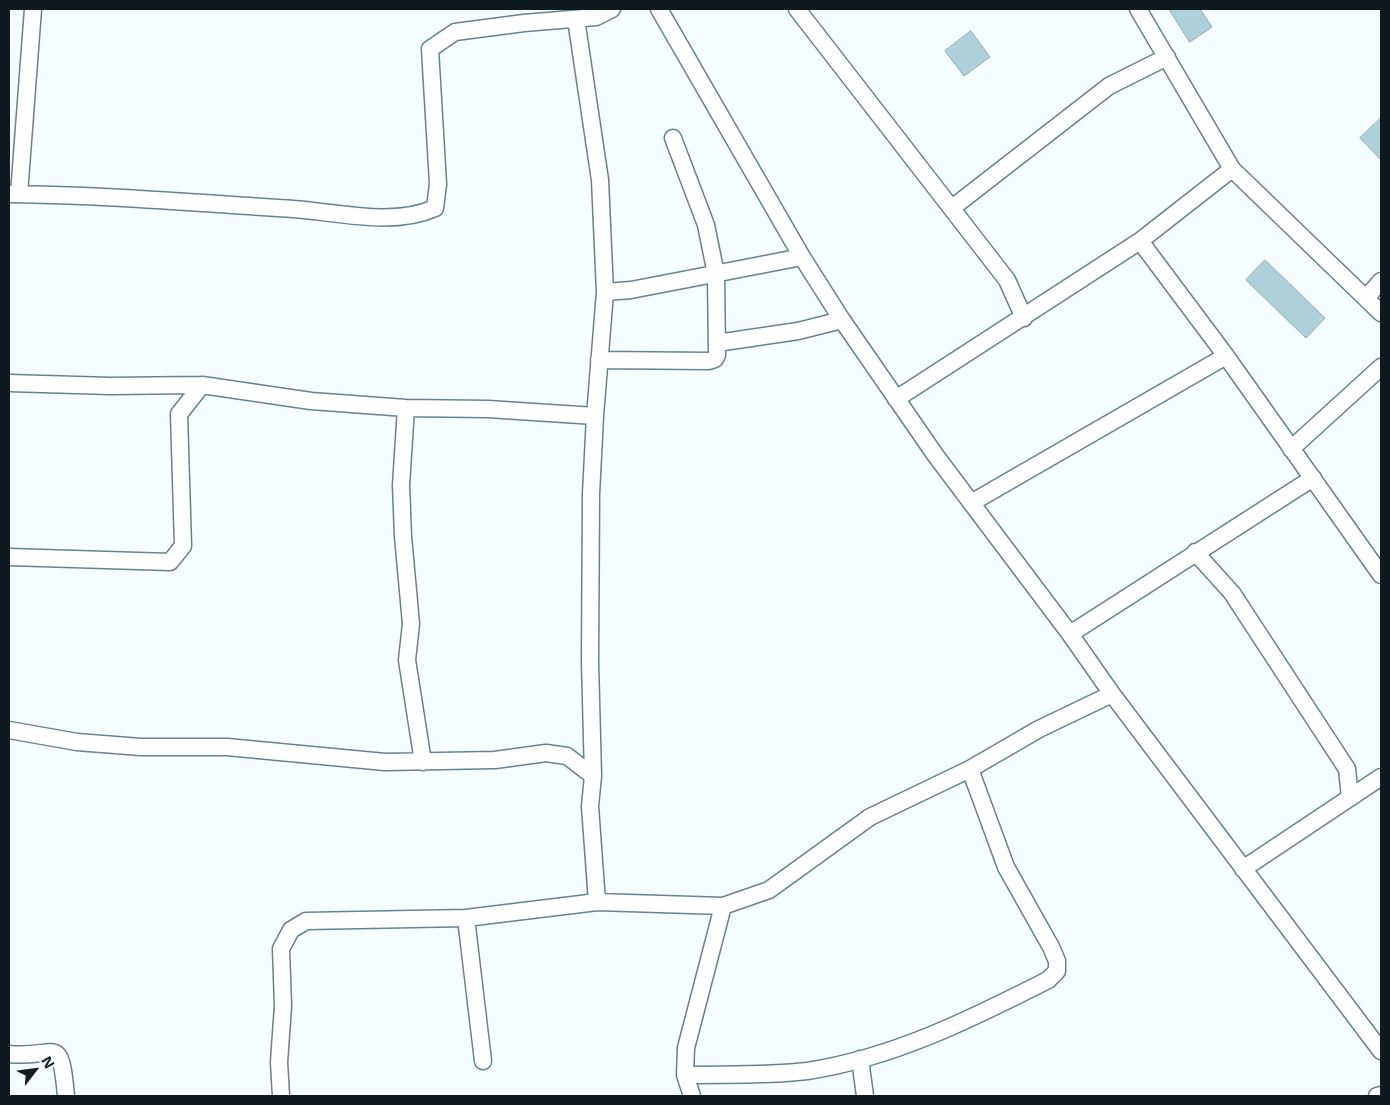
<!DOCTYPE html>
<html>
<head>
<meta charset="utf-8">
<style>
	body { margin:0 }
	#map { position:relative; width:1390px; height:1105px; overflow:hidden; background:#f6fdff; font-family:"Noto Sans",sans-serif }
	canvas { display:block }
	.frame { position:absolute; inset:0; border:10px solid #0e1a1e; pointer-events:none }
	.north { position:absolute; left:10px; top:1045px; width:50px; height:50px; -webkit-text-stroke:4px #f6fdff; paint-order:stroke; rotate:60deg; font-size:14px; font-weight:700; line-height:20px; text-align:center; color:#0e1a1e }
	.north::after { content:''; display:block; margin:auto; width:18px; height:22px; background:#0e1a1e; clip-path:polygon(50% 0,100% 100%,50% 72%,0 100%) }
</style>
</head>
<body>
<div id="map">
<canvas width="1390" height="1105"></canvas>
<div class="frame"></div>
<div class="north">N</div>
</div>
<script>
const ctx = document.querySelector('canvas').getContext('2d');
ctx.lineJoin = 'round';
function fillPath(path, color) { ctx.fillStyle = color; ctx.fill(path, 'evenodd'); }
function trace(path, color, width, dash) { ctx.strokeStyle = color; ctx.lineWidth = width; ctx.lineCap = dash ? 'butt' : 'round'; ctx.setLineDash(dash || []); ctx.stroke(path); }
const building = new Path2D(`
	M1169,9h31l12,18 -22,15z
	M971,31l19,26 -26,19 -19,-25z
	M1381,118v42l-21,-22z
	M1265,260l60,58 -19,20 -60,-58z`);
const minor = new Path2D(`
	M659,9l143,248 40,63 94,136 134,178 42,60 269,357
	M797,9l210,271 17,38
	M1138,9l94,160 149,144
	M576,19l24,161 5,112 -10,124 -4,78 -1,168 3,114 -3,30 7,96
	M9,194c94,1 189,9 284,15 44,3 100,18 142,-1l3,-24 -8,-135 25,-17 69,-9 72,-6 16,-8
	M19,194l14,-185
	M952,208l157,-122 58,-29
	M1140,241l86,115 155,219
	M605,292l26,-2 171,-33
	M1367,297l14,-16
	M717,343l81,-12 44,-11
	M599,360l110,1 6,-2 2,-4 -1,-81 -10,-49 -33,-87
	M9,383l101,3 92,-1 109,16 95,7 82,1 107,7
	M896,399l244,-158 92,-72
	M406,408l-5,77 2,51 8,88 -4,36 16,102
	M1291,449l90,-82
	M971,503l255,-147
	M1195,552l37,41 115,176 3,28
	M9,557l161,5 13,-16 -4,-132 23,-29
	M1070,634l243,-156
	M9,730l68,12 64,5h86l158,15 110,-2 51,-7 21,3 26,20
	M1243,869l138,-92
	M466,918l17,143
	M9,1054c48,5 51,-23 57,42
	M860,1059l5,37
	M685,1075c40,-1 82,1 122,-4 86,-13 164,-52 241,-91l9,-9v-10l-6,-14 -45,-80 -36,-98
	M281,1096l-2,-34 4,-56 -2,-57 10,-19 15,-9 160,-3 131,-16 126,4 46,-16 101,-73 100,-48 69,-40 73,-35
	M692,1096l-7,-21 1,-27 37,-142
	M1377,1096l4,-1`);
fillPath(building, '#afcfda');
trace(building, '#8cabb5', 1);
trace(minor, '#65838d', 19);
trace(minor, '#fff', 16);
</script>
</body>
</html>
